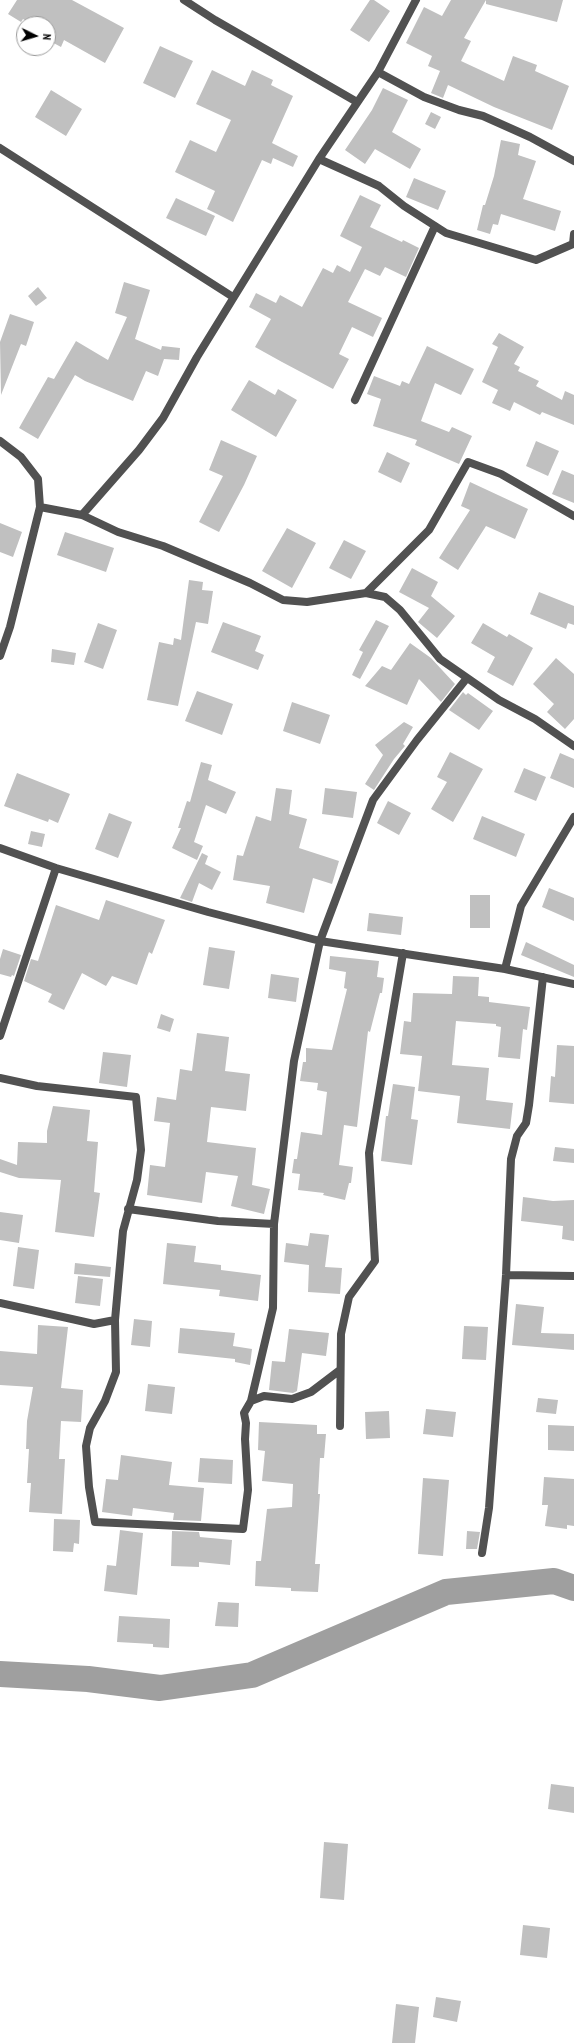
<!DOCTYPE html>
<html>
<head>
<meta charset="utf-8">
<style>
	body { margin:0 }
	#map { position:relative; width:574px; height:2043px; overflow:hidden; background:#fff; font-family:"PT Sans Narrow",sans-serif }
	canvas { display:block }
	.north { position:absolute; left:16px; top:16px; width:40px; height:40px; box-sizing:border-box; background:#fff; border:1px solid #999; border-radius:50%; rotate:95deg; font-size:11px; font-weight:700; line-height:16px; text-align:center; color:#000 }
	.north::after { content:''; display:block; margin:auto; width:14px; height:18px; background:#000; clip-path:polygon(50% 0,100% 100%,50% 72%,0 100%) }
</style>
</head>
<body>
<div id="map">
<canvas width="574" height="2043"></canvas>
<div class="north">N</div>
</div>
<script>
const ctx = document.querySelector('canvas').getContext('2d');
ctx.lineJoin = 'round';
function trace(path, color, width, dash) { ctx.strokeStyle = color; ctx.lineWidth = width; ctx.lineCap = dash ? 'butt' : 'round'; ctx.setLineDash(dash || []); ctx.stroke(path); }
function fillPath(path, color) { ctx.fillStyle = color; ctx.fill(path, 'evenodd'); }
const river = new Path2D(`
	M0,1674l88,5 72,9 92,-13 194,-83 108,-11 20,7`);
const building = new Path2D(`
	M17,0h55l52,28 -19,35 -41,-23 -3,7 -13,-7v-16h-16l-9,-5 -2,3 -13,-8z
	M370,0h4l16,11 -21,31 -19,-12z
	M451,0h35l-22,38 7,3 -10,20 43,20 9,-25 24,9 -2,6 34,15 -17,44 -58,-23 -46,-22 -5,13 -12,-5 9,-22 -12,-5 4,-10 -26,-13 18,-36 18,9z
	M486,0h77l-6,22 -71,-18z
	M160,46l33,15 -18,37 -32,-15z
	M212,70l33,16 7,-16 21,10 -2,5 22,11 -21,47 26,13 -5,11 -20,-9 -2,6 -9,-4 -29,62 -26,-13 8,-18 -40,-19 15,-32 26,12 15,-32 -35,-16z
	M383,88l25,12 -16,32 29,17 -11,20 -35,-20 -10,15 -20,-14 27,-40z
	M51,90l31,19 -16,27 -31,-19z
	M431,112l10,5 -6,12 -10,-5z
	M501,140l19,4 -2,11 18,6 -13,38 38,12 -6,20 -54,-17 -3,11 -5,-1 -3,10 -13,-4 6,-25h2l9,-29z
	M414,178l32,13 -8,19 -32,-13z
	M360,195l21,10 -11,22 32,15 1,-2 16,8 -13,29 -21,-10 -5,9 -15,-7 -17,33 34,16 -9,19 -21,-10 -13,27 10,5 -16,30 -51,-27 -27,-15 16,-28 -22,-12 7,-14 20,10 4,-8 22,12 21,-39 10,5 4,-8 13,7 12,-25 -22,-11z
	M176,198l39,18 -9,20 -40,-18z
	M124,282l26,8 -15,49 26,11 1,-4 18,2 -1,12 -15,-1 -6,17 -12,-5 -13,30 -48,-20 -10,-6 -37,64 -19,-11 29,-51 6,2 22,-38 32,19 19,-43 -12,-4z
	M38,287l9,11 -11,8 -8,-10z
	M10,314l24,8 -8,24 -5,-2 -20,51 -1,-53z
	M499,333l25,14 -10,17 6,3 -2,4 21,10 -3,5 26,14 3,-9 9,4v30l-32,-13 -2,3 -26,-13 -4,9 -18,-8 6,-13 -16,-8 16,-35 -6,-3z
	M427,346l47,23 -13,26 -26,-12 -14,38 28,11 3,-5 20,9 -13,28 -44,-19 2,-5 -44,-14 8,-27 -14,-5 7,-18 26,10 2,-5 7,3z
	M249,380l26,15 3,-6 19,11 -21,37 -45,-27z
	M221,440l36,16 -13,29 -25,47 -20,-10 24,-46 -14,-6z
	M536,441l23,10 -11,25 -22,-10z
	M387,452l23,11 -9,20 -23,-11z
	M562,470l12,5v28l-22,-9z
	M470,482l58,27 -13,30 -29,-13 -28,44 -19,-12 31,-48 -9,-4z
	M0,523l22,9 -9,25 -13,-5z
	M287,528l29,15 -24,45 -30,-17z
	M65,532l49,16 -8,24 -49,-17z
	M344,540l22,11 -15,28 -22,-11z
	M412,568l26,14 -7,14 24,20 -18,22 -19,-16 11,-14 -30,-16z
	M189,580l14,2 -1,8 11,1 -5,33 -12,-2 -18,84 -31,-6 12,-58 14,3 1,-7 7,2z
	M539,592l35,14v19l-6,-2 -2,6 -36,-15z
	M376,620l13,6 -29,53 -8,-4 11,-23 -4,-2z
	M223,622l38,14 -6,15 9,4 -6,15 -47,-18z
	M98,623l19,7 -14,39 -19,-7z
	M483,623l24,14 2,-3 24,14 -20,38 -26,-14 8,-15 -24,-14z
	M410,643l21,15 24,26 -14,18 -22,-23 -12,26 -42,-19 17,-20 9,4z
	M52,649l24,4 -2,12 -23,-3z
	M556,658l18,16v45l-9,10 -18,-17 7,-8 -21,-20z
	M197,691l36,13 -11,31 -37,-14z
	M463,692l3,3 2,-2 25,18 -14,19 -30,-20z
	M292,702l38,13 -10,29 -37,-13z
	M404,722l9,5 -10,17 2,2 -11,13 -20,31 -9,-6 18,-29 -8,-10z
	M450,752l33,17 -30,53 -22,-13 16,-27 -10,-5z
	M560,753l14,6v29l-24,-10z
	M201,762l11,3 -4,15 28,12 -10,22 -20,-9 -12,37 9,4 -6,14 -25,-12 9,-20h-3l9,-27 3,1z
	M524,768l22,9 -10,24 -22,-9z
	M17,773l53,21 -12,29 -9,-4 -1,3 -44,-16z
	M276,788l16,2 -3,24 18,5 -8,29 40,13 -7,23 -19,-6 -9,35 -38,-10 4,-17 -37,-6 4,-25 6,1 13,-40 15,5z
	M325,788l32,4 -4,26 -31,-4z
	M388,801l23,12 -12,22 -22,-12z
	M109,813l23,9 -14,36 -23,-9z
	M482,816l43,18 -9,23 -43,-18z
	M31,831l14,3 -3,13 -14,-3z
	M202,853l6,3 -3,8 16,8 -9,18 -13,-7 -7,19 -12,-4z
	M549,888l25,10v23l-32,-14z
	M470,895h20v33h-20z
	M106,900l59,20 -13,34 -3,-2 -12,33 -25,-9 -6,10 -24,-13 -18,37 -16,-8 4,-8 -28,-13 7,-22 7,2 18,-56 43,15z
	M369,913l34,4 -2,18 -34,-4z
	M526,942l48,23v12l-53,-22z
	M209,947l26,4 -6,38 -26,-4z
	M3,949l18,6 -7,21 -2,-1 -1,2 -11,-3v-15z
	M330,956l49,5 -2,16 7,1 -2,15h-2l-10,39 -2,-1 -11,96 -13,-2 -5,40 14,2 -2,16h-2l-4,17 -22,-5 1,-2 -26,-3 2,-16 -8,-1 2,-14h3l4,-27 21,3 5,-43 -10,-2 1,-7 -18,-2 3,-19h3v-14l26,2 15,-61 -3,-1 2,-16 -17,-3z
	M271,974l28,4 -3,24 -28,-4z
	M453,976l26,1 -1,19 11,1v5l41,5 -3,23 -4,-1 -3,30 -22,-2 3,-30 -5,-1v-2l-40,-3 -4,44 37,3 -3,32 27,3 -3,26 -53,-6 3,-27 -42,-5 4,-35 -22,-2 4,-33 7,1 2,-29 39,1z
	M161,1014l13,5 -4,13 -13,-4z
	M197,1033l32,4 -4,34 25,3 -4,37 -35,-4 -4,35 49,6 -4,37 18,4 -6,25 -33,-8 7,-30 -32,-4 -4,31 -55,-8 3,-30 15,2 5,-44 -16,-2 3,-24 19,3 4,-31 12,2z
	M557,1045l17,1v58l-25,-2 2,-26 4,1z
	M103,1052l28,3 -4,32 -28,-4z
	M393,1084l22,3 -4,32 7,1 -6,45 -31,-4 5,-45h2z
	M53,1106l37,4 -3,31 11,1 -4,50 6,1 -6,44 -39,-5 6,-52 -42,-2 -19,-6v-13l17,6 1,-23 29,1v-12z
	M555,1147l19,2v14l-21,-2z
	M523,1197l30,4 21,-1v41l-12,-2 1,-13 -42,-5z
	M0,1212l23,3 -4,28 -19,-3z
	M310,1233l19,2 -4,32 17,1 -2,26 -32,-2 1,-27 -25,-3 2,-19 22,3z
	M167,1243l29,3 -2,16 27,3v5l40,5 -3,26 -39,-5 1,-6 -57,-6z
	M18,1247l21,3 -5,39 -21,-3z
	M75,1263l36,4 -1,10 -36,-3z
	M78,1276l25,3 -3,27 -25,-3z
	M516,1304l28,3 -3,26 33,1v16l-62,-5z
	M134,1319l18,2 -2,26 -19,-2z
	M38,1325l30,2 -7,61 22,2 -2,32 -20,-1 -2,38h6l-3,55 -33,-2 2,-29h-4l2,-34h-3l1,-28 6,-34 -33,-2v-34l37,3z
	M464,1326l24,1 -2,33 -24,-1z
	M180,1328l55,5 -2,13 19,3 -2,16 -15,-3v-3l-57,-6z
	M289,1329l40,4 -3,23 -24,-3 -5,38 -4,2 -24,-3 3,-29 13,1z
	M148,1384l27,3 -3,27 -27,-3z
	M538,1398l20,2 -2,14 -20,-2z
	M426,1409l30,3 -3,25 -30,-3z
	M389,1411l1,27 -24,1 -1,-27z
	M259,1422l58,3v9h9l-2,24h-4l-2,36h2l-5,70h5l-2,28 -27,-1v-3l-36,-2 1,-25h5l6,-52 25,-2 1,-23 -31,-3 3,-30 -7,-1z
	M548,1425l26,1v25l-26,-1z
	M121,1455l51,7 -3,23 35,3 -3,33 -28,-1 1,-7 -41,-5 -1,8 -30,-4 4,-33 12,1z
	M200,1458l33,2 -1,24 -34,-2z
	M544,1477l30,2v47l-7,-1v4l-22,-3 3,-21h-6z
	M423,1478l26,2 -6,76 -25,-2z
	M54,1519l26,1 -1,24 -5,-1 -1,9 -20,-1z
	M120,1530l23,3 -6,62 -33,-4 3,-26 9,1z
	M172,1531l27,1 1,5 32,3 -2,25 -31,-3v5l-28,-1z
	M467,1531l13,1 -3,17h-11z
	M218,1602l21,1 -1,24 -23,-1z
	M119,1616l51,3 -1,29 -16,-1v-3l-36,-2z
	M551,1784l23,3v26l-26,-4z
	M324,1842l24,2 -4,56 -24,-2z
	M523,1925l27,3 -3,30 -27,-3z
	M436,1997l25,4 -4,21 -24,-5z
	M396,2004l23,3 -4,36h-23z`);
const street = new Path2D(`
	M184,0l31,20 142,82
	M378,72l46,25 35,13 24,6 47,21 44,24
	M0,148l233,149
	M319,159l60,27 25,20 42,27 90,27 37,-16
	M573,244l1,-10
	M355,400l80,-174
	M0,441l21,16 17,22 2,28 -30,120 -10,29
	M40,507l42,8 36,17 45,14 87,37 33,17 24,2 59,-9 19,4 15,13 40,49 59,41 36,19 39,27
	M82,515l57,-65 24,-32 34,-61 122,-198 59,-87 38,-72
	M366,593l63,-63 39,-68 33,12 73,42
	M0,848l56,20 152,44 112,29 185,28 69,15
	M505,969l16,-63 53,-89
	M0,1036l56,-168
	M0,1078l37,8 99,11 5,53 -4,30 -14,51 -8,89 1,52 -11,29 -15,27 -4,18 3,41 6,35 148,7 5,-39 -3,-51 1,-16 -2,-10 7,-12 13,-5 28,3 19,-7 29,-22
	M128,1209l90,12 56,3
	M506,1275l68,1
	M0,1303l94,21 21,-4
	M251,1401l22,-93 1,-84 20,-163 26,-120 53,-141 44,-60 50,-62
	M340,1426l1,-92 8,-37 26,-36 -6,-108 34,-200
	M482,1553l7,-45 17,-233 5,-116 6,-23 9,-13 3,-18 14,-128`);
trace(river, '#9f9f9f', 26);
fillPath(building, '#c0c0c0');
trace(street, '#515151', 8);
</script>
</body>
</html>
